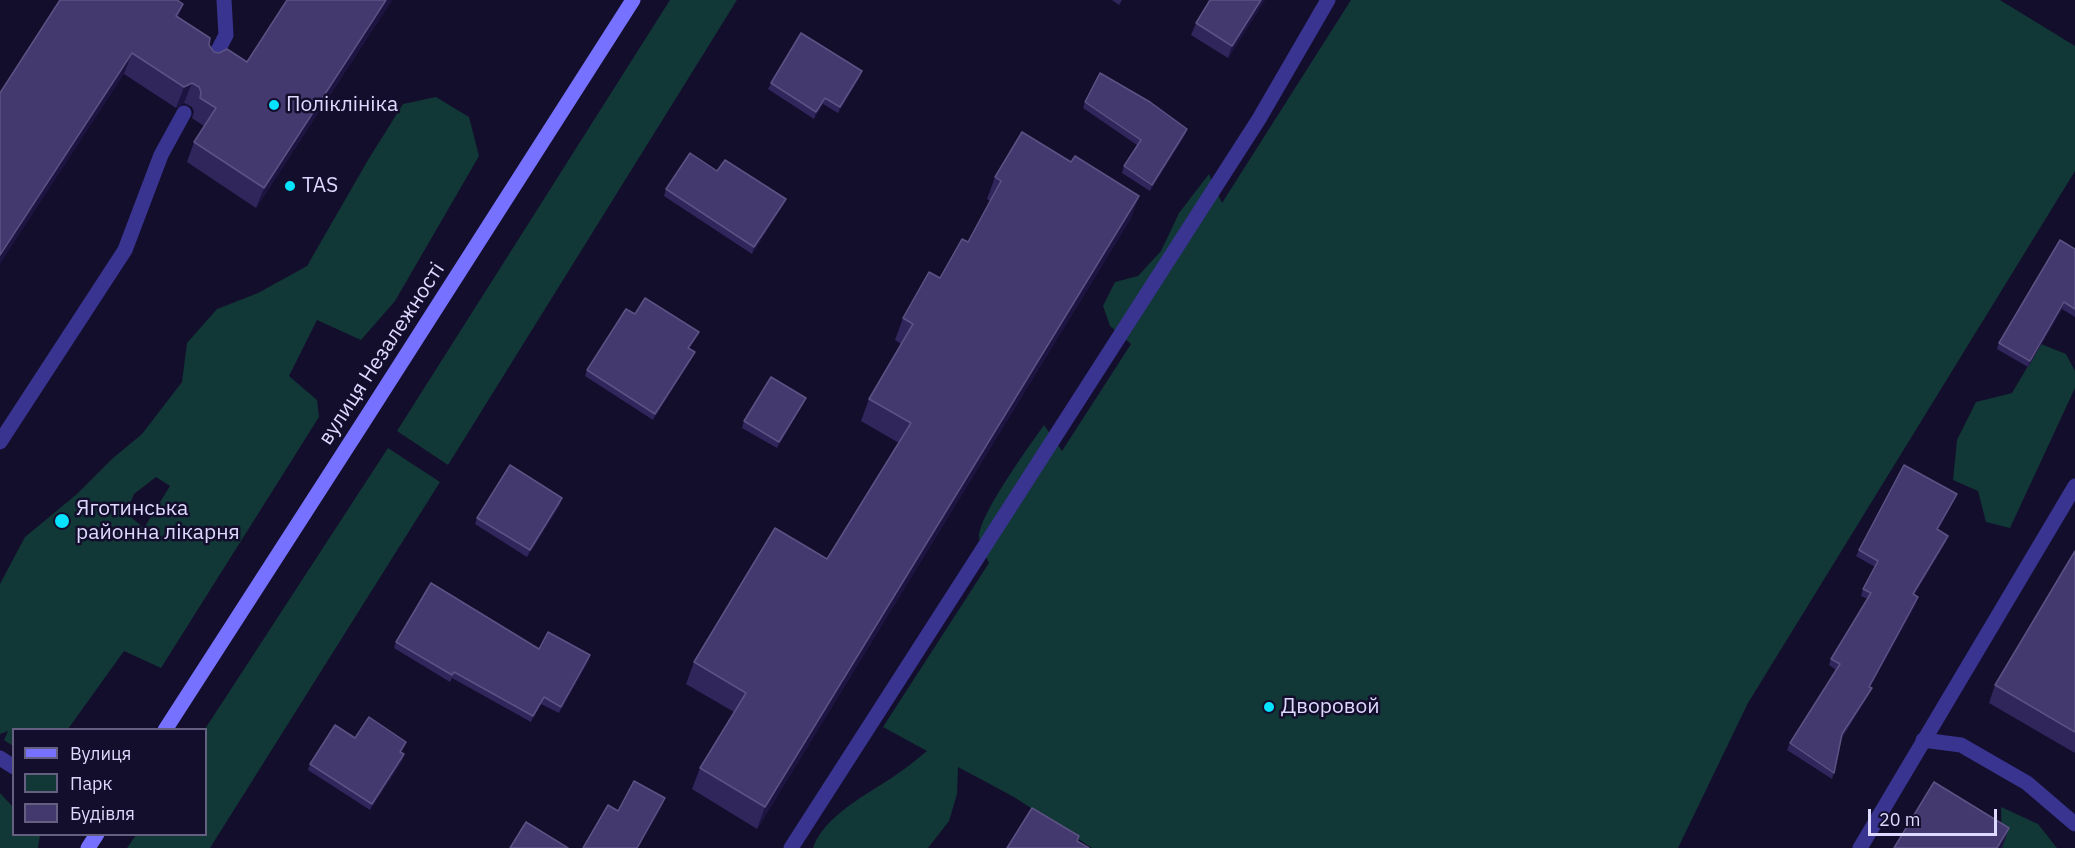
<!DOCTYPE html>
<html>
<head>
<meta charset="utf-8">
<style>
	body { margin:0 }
	#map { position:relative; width:2075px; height:848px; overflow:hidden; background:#140e2d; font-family:"IBM Plex Sans",sans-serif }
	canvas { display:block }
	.legend { position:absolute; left:12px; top:728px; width:195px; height:108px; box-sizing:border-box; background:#140e2d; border:2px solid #656081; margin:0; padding:8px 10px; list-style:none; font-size:18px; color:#dedaff }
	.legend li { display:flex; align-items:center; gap:12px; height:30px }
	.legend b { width:30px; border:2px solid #656081 }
	.scale { position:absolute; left:1868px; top:809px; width:129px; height:27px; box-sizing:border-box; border:3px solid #dedaff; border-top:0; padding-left:8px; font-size:18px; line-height:21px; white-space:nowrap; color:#dedaff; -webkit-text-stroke:4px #140e2d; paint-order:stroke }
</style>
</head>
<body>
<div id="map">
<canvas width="2075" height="848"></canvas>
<ul class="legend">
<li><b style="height:8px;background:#7671ff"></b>Вулиця</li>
<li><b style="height:16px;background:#113736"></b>Парк</li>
<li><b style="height:16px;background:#44396e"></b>Будівля</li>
</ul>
<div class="scale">20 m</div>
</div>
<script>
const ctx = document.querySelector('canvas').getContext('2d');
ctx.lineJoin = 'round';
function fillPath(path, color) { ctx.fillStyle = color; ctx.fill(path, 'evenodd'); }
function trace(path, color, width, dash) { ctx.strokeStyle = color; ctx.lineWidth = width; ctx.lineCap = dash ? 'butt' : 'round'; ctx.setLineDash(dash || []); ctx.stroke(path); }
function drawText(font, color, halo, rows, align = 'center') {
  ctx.font = font + ' "IBM Plex Sans",sans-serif'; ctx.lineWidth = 5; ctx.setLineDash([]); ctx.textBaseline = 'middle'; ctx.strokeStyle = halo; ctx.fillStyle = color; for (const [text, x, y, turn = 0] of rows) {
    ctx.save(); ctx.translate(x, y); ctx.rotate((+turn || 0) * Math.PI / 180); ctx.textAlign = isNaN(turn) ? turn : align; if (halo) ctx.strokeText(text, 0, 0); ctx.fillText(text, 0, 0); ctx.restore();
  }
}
const green = new Path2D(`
	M670,0h67l-289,465 -51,-34z
	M1351,0h649l75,46v125l-327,532 -70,145h-586l-78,-51 -56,-30 -1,27 -8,27 -21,27h-115c10,-31 54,-54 80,-71 12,-8 23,-17 34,-26l-44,-24 106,-164c-3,-7 -10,-18 -10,-26 0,-22 51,-92 65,-112l18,26 69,-107 -21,-18 -7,-20 12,-24 23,-6 23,-25 18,-38 30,-39 13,29z
	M436,97l33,20 10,39 -84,145 -34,39 -44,-20 -28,56 28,24 2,17 -158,251 -37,-17 -56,78 -54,1 -1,16 -9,-6 4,-9 -8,3v-150l25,-47 52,-43 35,-35 30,-25 40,-52 5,-39 30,-34 41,-16 49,-27 61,-106 35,-56zM156,477l14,9 -26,42 -18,-15 8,-19z
	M2041,344l25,10 9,17v17l-65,140 -24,-6 -8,-31 -25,-11 4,-40 19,-38 36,-9z
	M388,448l52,34 -230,366h-83l9,-13 70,-1 -1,-105z
	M0,793l13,14 1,27 26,1 -2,13h-38z
	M2001,807l37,17 19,24h-55z`);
const service = new Path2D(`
	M211,64l15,-29 -2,-35
	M0,442l125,-192 36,-95 23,-42
	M1923,740l38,5 66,38 48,41
	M0,758l14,9
	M791,848l468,-729 69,-119
	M1860,848l215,-362`);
const secondary = new Path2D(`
	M165,730l199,-309 269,-421
	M88,848l9,-14`);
const wall = new Path2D(`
	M392,0l-136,208 -69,-46 7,-20 10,-16 -12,-8 2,-6 -2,-5 -8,-4 -8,5 -52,-34 -124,19 183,-89 -5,13 31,28 5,7 33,10z
	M1112,0h10l-3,5z
	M1265,0l-37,58 -37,-23 5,-12z
	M860,77l-22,36 -15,-9 -9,15 -46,-30 3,-6z
	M1085,102l102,27 -2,6 -35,56 -28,-18 2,-7 13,-21 -54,-37z
	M1071,162l68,34 -8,22 -374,611 -65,-40 8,-21 34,-56 -48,-28 8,-22 133,-103 72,-116 -38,-22 8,-22 32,-55 -6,-4 8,-22 37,-40 28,-36 22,-41 -3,-2 8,-22z
	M717,171l69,28 -3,6 -31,49 -88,-58 2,-7z
	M2075,249v68l-13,-8 -34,58 -31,-18 2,-6z
	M635,314l61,24 -7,11 3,9 -39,62 -68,-44 2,-6z
	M803,404l-26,44 -35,-20 2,-7z
	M1957,494l-3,7 -16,29 8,12 -32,53 2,9 -46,83 -1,7 -27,44 -8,35 -2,6 -45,-29 3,-7 46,-73 -7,-5 2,-6 37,-60 -7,-3 2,-7 12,-22 -19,-11 3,-6z
	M560,505l-33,52 -52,-33 2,-6z
	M2075,551v202l-86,-50 6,-18z
	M396,642l143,7 51,6 -2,7 -29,51 -18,-9 -10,18 -79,-44 -2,4 -56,-34z
	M355,738l51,4 -5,10 3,2 -2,7 -32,49 -62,-40 2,-6z`);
const shadedWall = new Path2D(`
	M386,0h6l-136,208 8,-20z
	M1261,0h4l-37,58 4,-12z
	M183,4l-7,21v-9z
	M132,53l-8,21 -124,190v-9z
	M862,71l-2,6 -22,36 2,-6z
	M192,83l-8,20 -8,5 8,-21z
	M825,98l-2,6 -9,15 2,-7z
	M1187,129l-2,6 -35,56 2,-6z
	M1139,196l-8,22 -374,611 8,-22z
	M786,199l-3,6 -31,49 2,-7z
	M2064,302l-2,7 -34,58 2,-6z
	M699,332l-3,6 -10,16 2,-6z
	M695,352l-3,6 -39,62 2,-6z
	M806,398l-3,6 -26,44 2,-6z
	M1957,494l-3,7 -19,35 2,-7z
	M562,498l-2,7 -33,52 3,-7z
	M1948,536l-2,6 -35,59 2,-7z
	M1918,597l-2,7 -49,89 2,-6z
	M590,655l-2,7 -29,51 2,-6z
	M1872,688l-3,6 -29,46 2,-6z
	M544,697l-3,7 -10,18 2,-6z
	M404,754l-2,7 -32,49 2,-6z
	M665,798l-2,7 -25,43h-1z
	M2009,828l-7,20h-5z`);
const building = new Path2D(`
	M60,0h117l6,4 -7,12 34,22 -1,7 5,7 5,1 8,-4 20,13 40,-62h99l-122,188 -70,-46 22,-34 -16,-10 1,-6 -2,-5 -7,-4 -8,4 -52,-34 -132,202v-162z
	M1210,0h51l-29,46 -36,-23z
	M801,33l61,38 -22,36 -15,-9 -9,14 -45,-29z
	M1100,73l50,29 37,27 -35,56 -28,-19 17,-26 -56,-38z
	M1022,132l49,30 4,-6 64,40 -374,611 -65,-39 46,-75 -52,-31 81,-134 52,31 84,-136 -42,-24 44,-75 -10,-6 26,-46 11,6 22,-39 6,3 33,-61 -6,-4z
	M690,153l27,18 8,-11 61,39 -32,48 -88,-58z
	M2060,240l15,9v60l-11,-7 -34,59 -31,-18z
	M645,298l54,34 -11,16 7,4 -40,62 -68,-44 39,-61 9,5z
	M771,377l35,21 -27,44 -35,-21z
	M510,465l52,33 -32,52 -53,-32z
	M1904,465l53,29 -20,35 11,7 -35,58 5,3 -49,90 3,1 -30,46 -8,39 -44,-30 50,-79 -9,-5 40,-66 -8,-4 15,-28 -19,-11z
	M2075,551v181l-80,-47z
	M431,583l108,66 9,-17 42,23 -29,52 -17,-10 -11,19 -79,-44 -2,3 -56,-33z
	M369,717l37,25 -6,10 4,2 -32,50 -62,-40 25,-39 20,13z
	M634,781l31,17 -28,50h-54l25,-43 10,6z
	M1934,782l75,46 -12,20h-103z
	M1032,808l47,28 -2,5 12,7h-82z
	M526,822l42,26h-58z`);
const markers = [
	[274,105,6,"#06e3ff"],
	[290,186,6,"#06e3ff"],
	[62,521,8,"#06e3ff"],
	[1269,707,6,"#06e3ff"]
];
const poiNames = [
	["Поліклініка",286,105],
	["TAS",302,186],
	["Яготинська",76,509],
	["районна лікарня",76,533],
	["Дворовой",1281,707]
];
const streetNames = [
	["вулиця Незалежності",382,354,-57]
];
fillPath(green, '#113736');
trace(service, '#393490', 15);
trace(secondary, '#7671ff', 15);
fillPath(wall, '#31265c');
fillPath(shadedWall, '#1e1442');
fillPath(building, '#44396e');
trace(building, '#5c5284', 1.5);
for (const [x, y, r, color] of markers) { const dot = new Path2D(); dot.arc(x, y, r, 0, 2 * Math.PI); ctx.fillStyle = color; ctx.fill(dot); trace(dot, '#140e2d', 2); }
drawText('21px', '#dedaff', '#140e2d', poiNames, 'left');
drawText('21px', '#dedaff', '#140e2d', streetNames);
</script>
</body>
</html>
